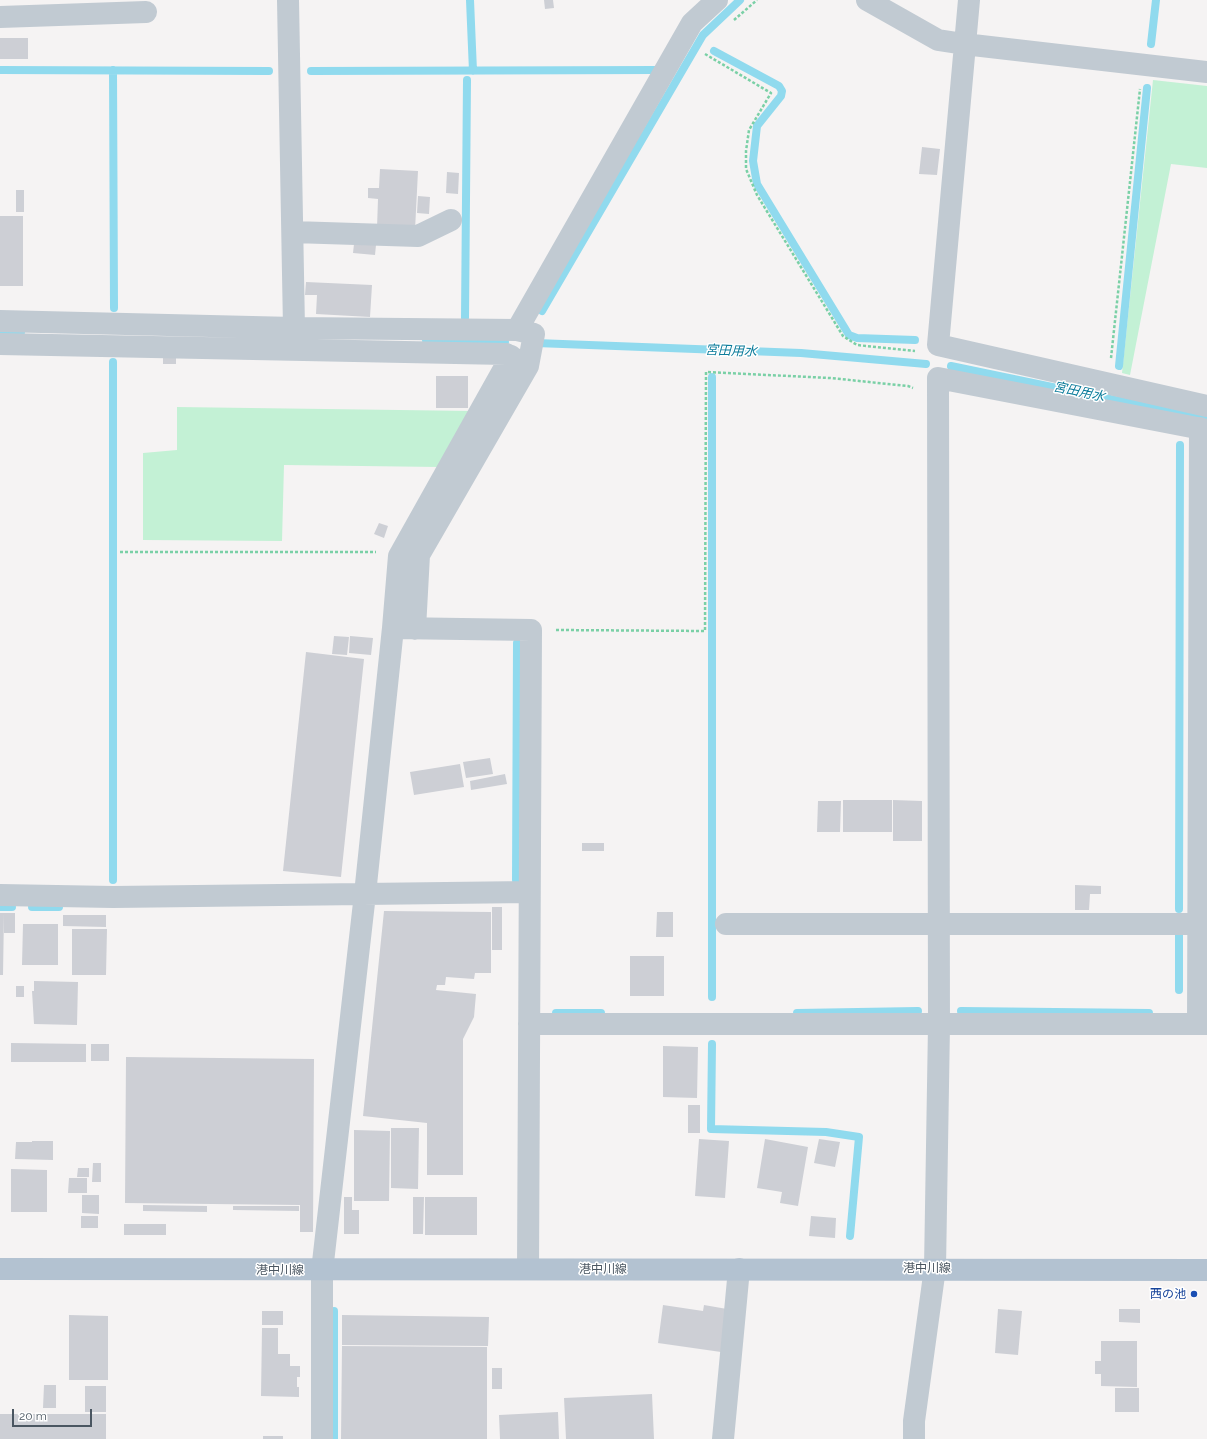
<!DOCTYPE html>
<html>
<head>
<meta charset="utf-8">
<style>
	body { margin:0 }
	#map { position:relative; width:1207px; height:1439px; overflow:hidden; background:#f5f3f3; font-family:Raleway,sans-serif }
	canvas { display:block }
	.scale { position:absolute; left:12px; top:1409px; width:80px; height:18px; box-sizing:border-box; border:2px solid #4a5661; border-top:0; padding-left:5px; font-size:12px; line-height:14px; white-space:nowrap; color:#4a5661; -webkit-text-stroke:3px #fff; paint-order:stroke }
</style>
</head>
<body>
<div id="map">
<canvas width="1207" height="1439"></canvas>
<div class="scale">20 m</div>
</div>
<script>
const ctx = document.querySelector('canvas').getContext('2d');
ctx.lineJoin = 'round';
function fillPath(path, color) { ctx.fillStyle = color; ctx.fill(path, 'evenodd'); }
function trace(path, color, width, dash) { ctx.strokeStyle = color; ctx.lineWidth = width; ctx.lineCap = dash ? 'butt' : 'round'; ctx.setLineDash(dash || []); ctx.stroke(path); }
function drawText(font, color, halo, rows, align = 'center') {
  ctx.font = font + ' Raleway,"Noto Sans JP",sans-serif'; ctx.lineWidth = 3; ctx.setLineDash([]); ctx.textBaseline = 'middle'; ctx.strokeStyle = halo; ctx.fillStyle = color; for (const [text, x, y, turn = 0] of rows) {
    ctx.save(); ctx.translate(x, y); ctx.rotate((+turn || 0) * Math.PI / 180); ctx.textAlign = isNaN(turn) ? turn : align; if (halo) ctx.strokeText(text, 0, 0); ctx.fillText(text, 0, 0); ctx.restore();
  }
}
const green = new Path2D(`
	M1153,80l54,6v82l-36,-4 -41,211 -8,-2z
	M177,407l296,4 -34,56 -155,-2 -2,76 -139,-1v-87l34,-3z`);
const stream = new Path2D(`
	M470,0l3,71
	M1151,44l5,-44
	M714,51l65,35 3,5 -1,5 -24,30 -4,35 4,23 92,151 8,3 58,2
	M0,70l269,1
	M113,70l1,238
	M311,71l345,-1
	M542,311l161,-276 37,-35
	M465,318l2,-238
	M0,332h21
	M426,340l79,2
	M536,343l265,10 125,11
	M113,362v518
	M951,366l256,53
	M1119,366l28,-278
	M516,880l1,-237
	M0,907h12
	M32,907h27
	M1179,909l1,-464
	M1179,932v58
	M712,997v-620
	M961,1011l188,2
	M556,1013h45
	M797,1013l121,-2
	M712,1044l-1,85 115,3 33,5 -9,99
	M334,1311v128`);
const building = new Path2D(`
	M544,0h9l1,8 -9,1z
	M0,38h28v21h-28z
	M922,147l18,2 -3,26 -18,-1z
	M380,169l38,2 -3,59 -38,-2 1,-29 -10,-1v-10h11z
	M447,172l12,1 -1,21 -12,-1z
	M16,190h8v22h-8z
	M418,196l12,1 -1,17 -12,-1z
	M0,216h23v70h-23z
	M354,244l22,1 -1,10 -22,-2z
	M306,282l66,3 -2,32 -54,-3 1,-19h-12z
	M163,355h13v9h-13z
	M436,376h32v32h-32z
	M379,523l9,3 -4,12 -10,-4z
	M334,636l15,1 -2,18 -15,-1z
	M350,636l23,2 -2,17 -22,-2z
	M306,652l58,7 -23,218 -58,-6z
	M490,758l3,16 -27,4 -3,-16z
	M460,764l4,23 -50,8 -4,-23z
	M505,774l2,10 -36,6 -1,-9z
	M843,800h49v32h-49z
	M893,800l29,1v40h-29z
	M818,801h23l-1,31h-23z
	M582,843h22v8h-22z
	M1075,885l26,1v8h-11l-1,16h-14z
	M492,907h10v43h-10z
	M384,911l107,1v61h-16l-1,6 -28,-2 -1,8h-8l-1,5 40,4 -2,23 -11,22v136h-36v-52l-64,-7z
	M657,912h16v25h-17z
	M0,913h4l-1,62h-3z
	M4,913h11v20h-11z
	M63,915h43v12l-43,-1z
	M23,924h35v41h-36z
	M72,929h35l-1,46h-34z
	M630,956h34v40h-34z
	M34,981l44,1 -1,43 -43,-1 -2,-33h2z
	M16,986h8v11h-8z
	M11,1043l75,1v18h-75z
	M91,1044h18v17h-18z
	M663,1046l35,1 -1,51 -34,-1z
	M126,1057l188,2 -1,173h-13v-27l-175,-2z
	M688,1105h12v28h-12z
	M391,1128h28l-1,61 -27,-1z
	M354,1130l36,1 -1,70h-35z
	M699,1139l30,2 -4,57 -30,-2z
	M765,1139l43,8 -10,59 -18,-3 2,-11 -25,-4z
	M819,1139l21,3 -5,25 -21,-4z
	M32,1141h21v19l-38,-1 1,-17h16z
	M93,1163h8v19h-9z
	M78,1168h11v9h-12z
	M11,1169l36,1v42h-36z
	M69,1178h18v15h-19z
	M82,1195h17v19l-17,-1z
	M344,1197h8v13h7v24h-15z
	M413,1197h11l-1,37h-10z
	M425,1197h52v38h-52z
	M143,1205l64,1v6l-64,-1z
	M233,1206h66v5l-66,-1z
	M81,1216h17v12h-17z
	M811,1216l25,2 -1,20 -26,-2z
	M124,1224h42v11h-42z
	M663,1305l40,6 1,-6 23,4 -6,43 -63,-9z
	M998,1309l24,2 -4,44 -23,-2z
	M1119,1309h21v14l-21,-1z
	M262,1311h21v14h-21z
	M69,1315l39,1v64h-39z
	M342,1315l147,2 -1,29 -146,-1z
	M262,1328h16v26h12v12h10v11h-3v10h2v10l-38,-1z
	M1101,1341h36v46l-36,-1v-12h-6v-13h6z
	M342,1346l145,1v92h-146z
	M492,1368h10v21h-10z
	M44,1385h12v23h-13z
	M85,1386h21v26h-21z
	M1115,1388h24v24h-24z
	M652,1394l2,45h-88l-2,-41z
	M558,1412l1,27h-59l-1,-24z
	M0,1414h106v25h-106z
	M263,1436h20v3h-20z`);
const path = new Path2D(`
	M734,20l23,-20
	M705,54l66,39 -22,37 -3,21v18l11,26 86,141 14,9 58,6
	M1111,358l29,-269
	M120,552h256
	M556,630l149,1 1,-259 124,6 78,8 5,2`);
const minor = new Path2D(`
	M288,0l6,328
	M867,0l71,40 26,4 243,28
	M969,0l-31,345 269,61
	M0,17l146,-5
	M293,232l125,4 33,-16
	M0,321l294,7 223,2 175,-307 25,-23
	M0,344l506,10 22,12
	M393,628l6,-72 112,-200
	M415,629l4,-74 109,-189 6,-32 -17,-4
	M0,895l113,2 416,-5
	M726,924h473
	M529,1024h678
	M1198,1024l2,-596
	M322,1439v-168l43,-377 28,-266 138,2 -3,639
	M723,1439l16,-170
	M914,1439v-18l21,-153 4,-243 -1,-647 269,52`);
const major = new Path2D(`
	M0,1269c402,2 805,-1 1207,1`);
const markers = [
	[1194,1294,4,"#1a4fb4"]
];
const streetNames = [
	["港中川線",927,1268],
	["港中川線",603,1269],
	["港中川線",280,1270]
];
const transitNames = [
	["西の池",1186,1294]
];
const waterNames = [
	["宮田用水",731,351,2],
	["宮田用水",1079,392,12]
];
fillPath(green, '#c3f1d5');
trace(stream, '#90daee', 8);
fillPath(building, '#cdcfd5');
trace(path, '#7ad0a6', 2.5, [3, 2]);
trace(minor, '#c1cad2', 22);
trace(major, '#b3c2d1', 22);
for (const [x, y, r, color] of markers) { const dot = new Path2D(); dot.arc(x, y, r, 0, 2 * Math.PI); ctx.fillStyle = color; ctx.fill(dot); trace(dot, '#fff', 1.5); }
drawText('12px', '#4a5661', '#fff', streetNames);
drawText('12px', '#164399', '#fff', transitNames, 'right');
drawText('italic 13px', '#0c7c9b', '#fff', waterNames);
</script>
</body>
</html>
